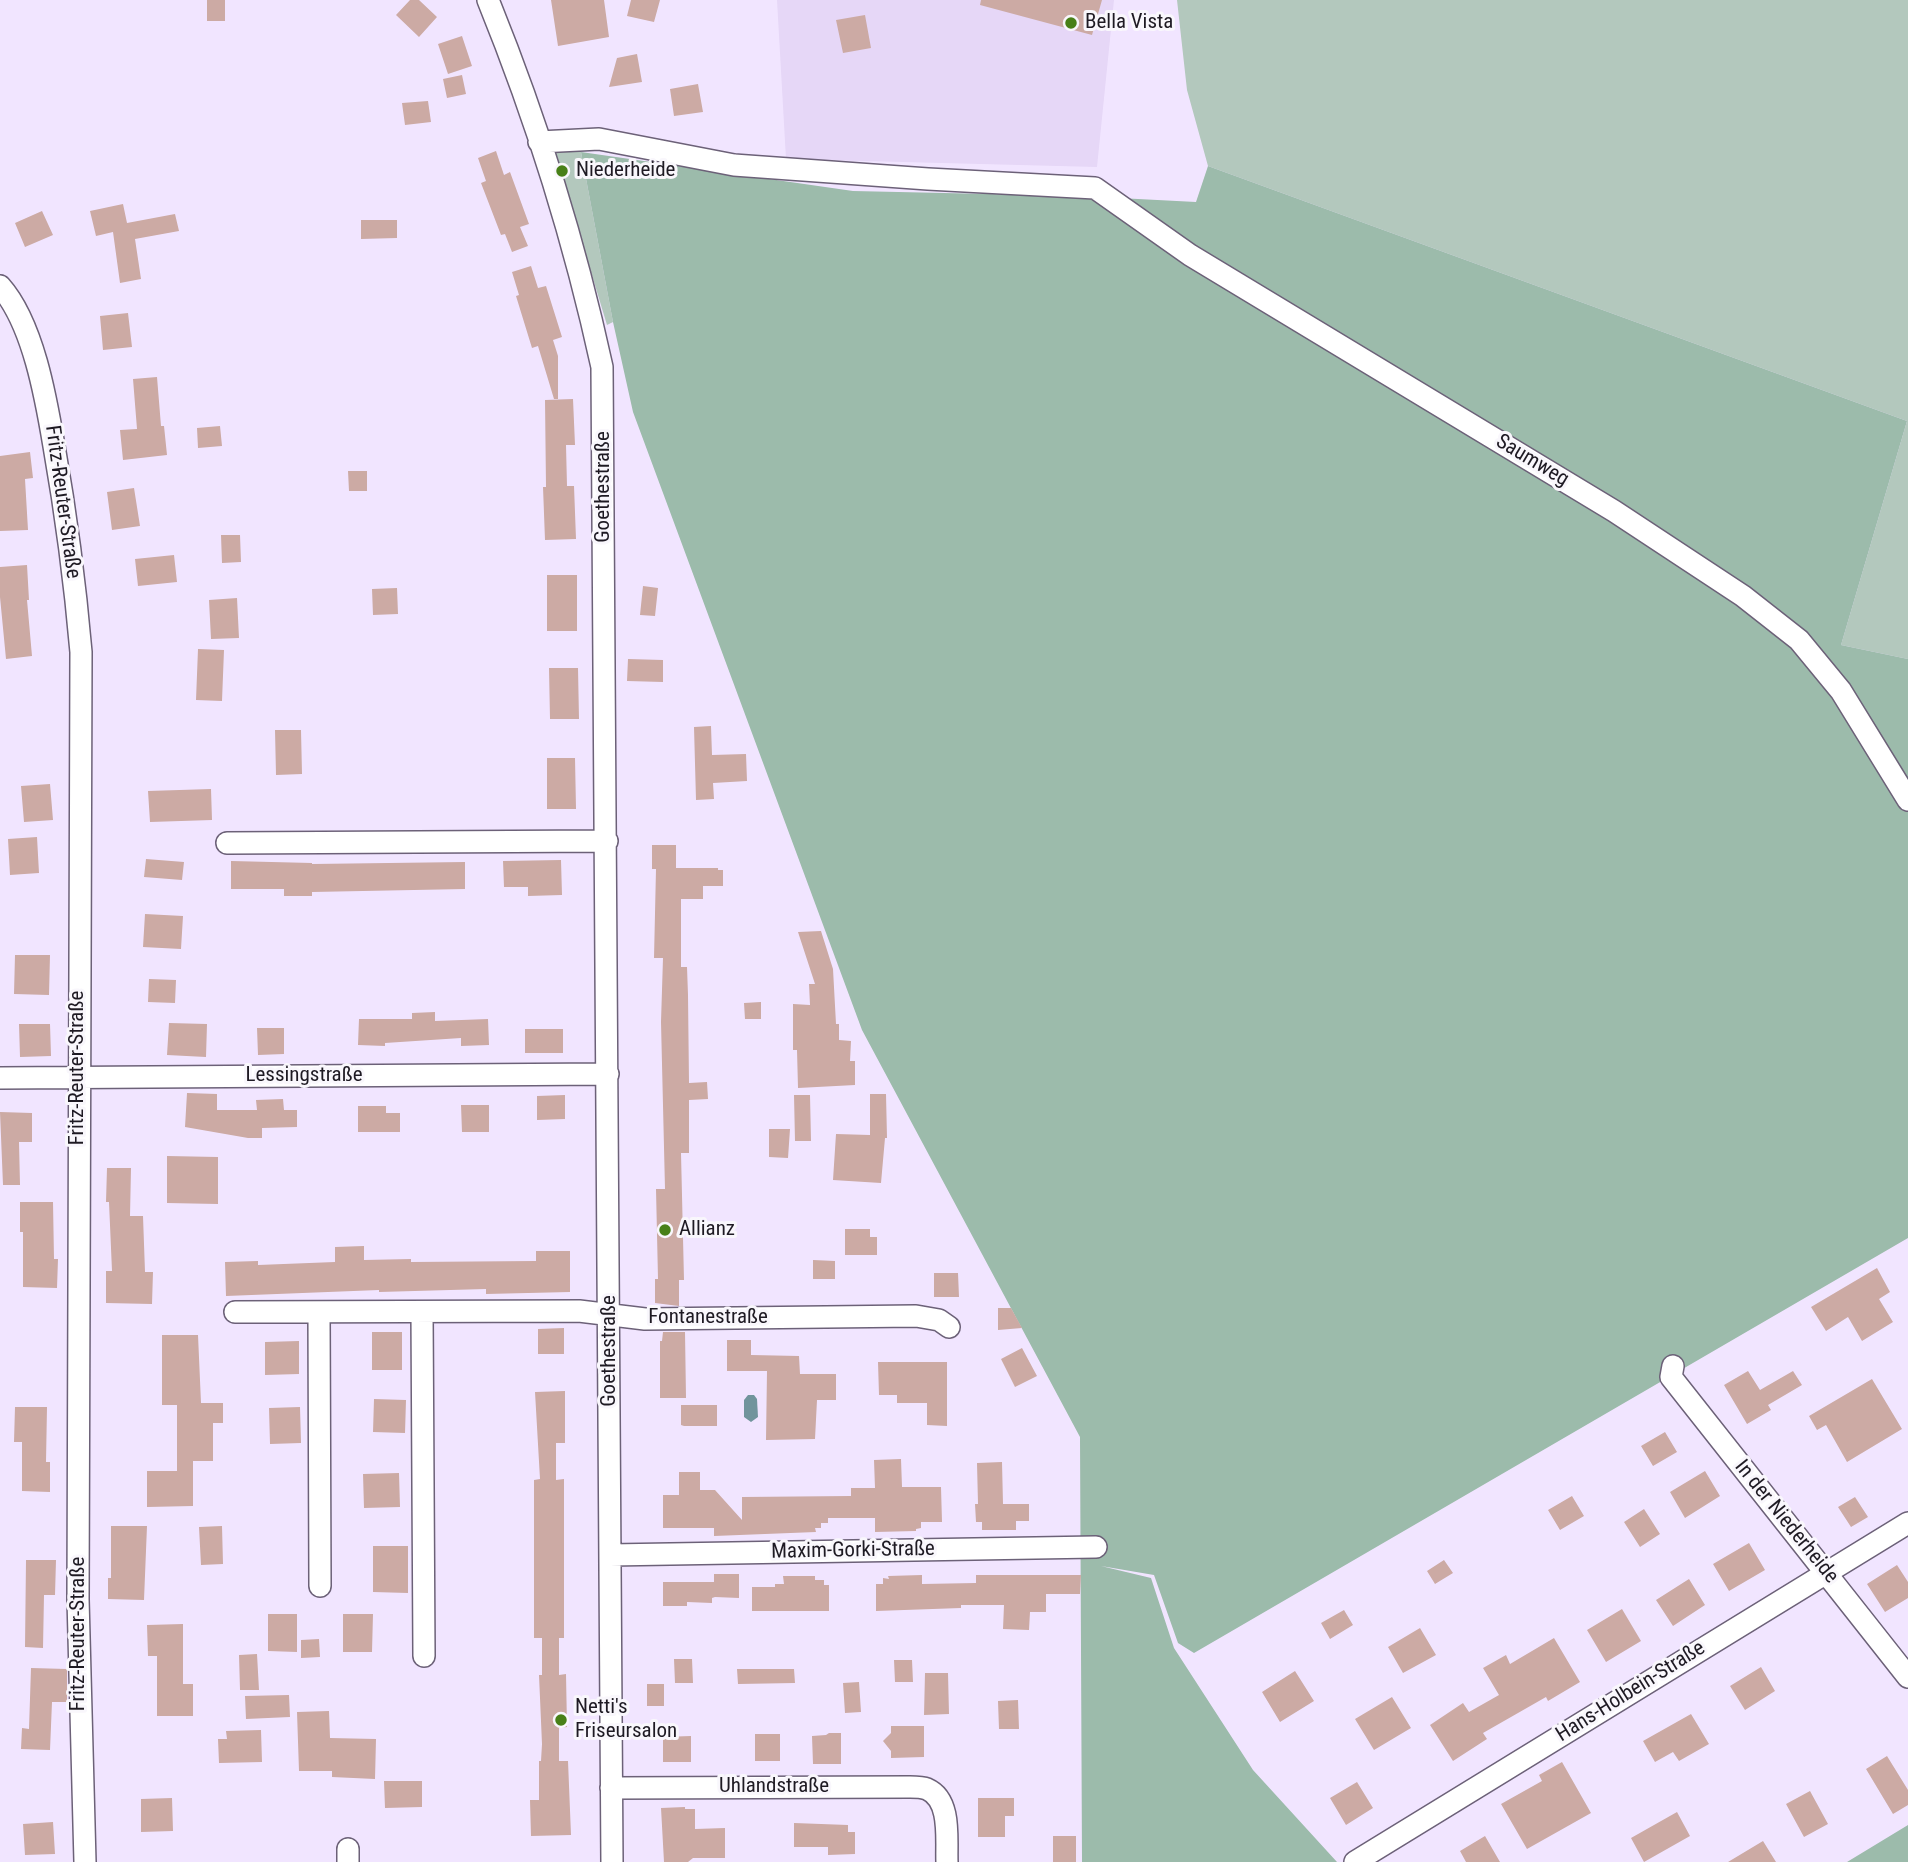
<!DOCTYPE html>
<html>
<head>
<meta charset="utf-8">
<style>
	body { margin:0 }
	canvas { display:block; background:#f1e5ff }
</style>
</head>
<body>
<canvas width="1908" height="1862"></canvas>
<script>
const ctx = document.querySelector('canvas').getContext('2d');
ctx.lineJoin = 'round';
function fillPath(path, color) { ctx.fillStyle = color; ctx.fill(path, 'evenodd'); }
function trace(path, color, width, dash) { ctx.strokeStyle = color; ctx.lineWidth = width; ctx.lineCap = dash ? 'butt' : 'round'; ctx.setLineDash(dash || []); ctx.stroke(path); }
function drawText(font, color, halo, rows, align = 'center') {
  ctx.font = font + ' "Roboto Condensed",sans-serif'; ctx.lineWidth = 6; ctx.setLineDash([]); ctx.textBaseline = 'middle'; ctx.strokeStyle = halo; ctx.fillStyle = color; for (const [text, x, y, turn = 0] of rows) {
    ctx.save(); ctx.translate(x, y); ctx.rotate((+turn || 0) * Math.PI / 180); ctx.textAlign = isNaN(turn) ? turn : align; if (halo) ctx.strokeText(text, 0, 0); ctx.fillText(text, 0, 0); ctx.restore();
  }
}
const built = new Path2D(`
	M777,0h337l-17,167 -311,-8z`);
const green = new Path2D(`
	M1177,0h731v659l-67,-14 66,-224 -699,-255 -21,-76z
	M568,143l13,9 32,170 -6,3 -53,-176z`);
const forest = new Path2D(`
	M581,152l272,39 227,5 116,6 12,-36 699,255 -66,224 67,14v579l-714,415 -16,-10 -24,-68 -53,-9 50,12 23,70 79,122 84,92h-255l-2,-425 -218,-407 -229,-618 -20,-90z
	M1908,1825v37h-61z`);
const water = new Path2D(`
	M748,1395h6l3,4 1,18 -7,5 -7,-5v-17z`);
const building = new Path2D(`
	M207,0h18v21h-18z
	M410,0h9l18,17 -18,20 -23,-22z
	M551,0h53l5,37 -51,9z
	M631,0h29l-6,22 -27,-6z
	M981,0h121l-10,35 -112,-30z
	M865,15l6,33 -28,5 -7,-33z
	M462,36l10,30 -24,8 -10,-30z
	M637,54l5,28 -33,5 8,-29z
	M462,75l4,19 -19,4 -4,-19z
	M698,84l5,28 -29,4 -4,-27z
	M428,101l3,21 -26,3 -3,-22z
	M496,151l8,24 6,-3 19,52 -9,3 8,19 -16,6 -7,-18 -4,1 -20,-52 5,-2 -8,-23z
	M123,204l4,19 48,-9 4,17 -44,8 6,40 -21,4 -7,-51 -17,4 -6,-25z
	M42,211l11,24 -28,12 -10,-24z
	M361,220h36v18l-36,1z
	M531,266l7,22 8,-2 16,51 -9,3 5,16v43h-4l-16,-53 -6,2 -16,-52 3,-1 -7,-23z
	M128,313l4,34 -29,3 -3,-34z
	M157,377l4,49h3l3,29 -44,5 -3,-30 17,-1 -4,-50z
	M573,399l2,46h-9l1,41h7l2,53 -31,1 -2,-53h3l-1,-87z
	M220,426l2,20 -24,2 -1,-20z
	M30,452l3,26 -8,1 3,51 -28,1v-75z
	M348,471h19v20h-18z
	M134,488l6,38 -28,4 -5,-38z
	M221,535h19l1,27 -19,1z
	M174,555l3,27 -39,4 -3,-27z
	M27,565l2,35h-2l5,56 -26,3 -6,-62v-30z
	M547,575h30v56h-30z
	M643,586l15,2 -3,28 -15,-1z
	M397,588l1,26 -25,1 -1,-26z
	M237,598l2,40 -28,1 -2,-39z
	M198,649l26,1 -2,51 -26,-1z
	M628,659l35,1v22l-36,-1z
	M549,668h29l1,51h-29z
	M711,726l1,29 34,-1 1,27 -34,2 1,16 -18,1 -2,-73z
	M275,730h26l1,44 -26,1z
	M547,758h28l1,51h-29z
	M50,784l3,36 -29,2 -3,-36z
	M211,789l1,31 -62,2 -2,-31z
	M37,837l2,36 -29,2 -2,-36z
	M652,845h24v23h42v2h5v16h-20v13h-22v68h6l1,28 1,88 18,-1 1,17 -19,1v53h-8l3,127h-5v26l-24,-3v-24h3l-2,-90h9l-4,-167 2,-64h-9l2,-89h-4z
	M146,859l38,3 -2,18 -38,-3z
	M561,860l1,35 -34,1v-9h-24l-1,-26z
	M231,861l81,2v1l153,-2v27l-153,3v4h-28v-7h-53z
	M145,914l38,2 -2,33 -38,-2z
	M821,931l12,38 3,55h3v16l12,1 -1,20h5v24l-57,3 -1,-38h-4v-46l17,1 -1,-21h6l-17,-52z
	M15,955h35l-1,40 -35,-1z
	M149,979l27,1 -1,23 -27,-1z
	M761,1002v17h-16l-1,-16z
	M435,1012v9l53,-2 1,26 -28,1v-8l-76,5v3l-27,-1 1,-26h53v-6z
	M169,1023l38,1 -1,33 -39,-2z
	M19,1024h31l1,32 -31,1z
	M257,1028h27v26l-26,1z
	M525,1029h38v24h-38z
	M187,1093l30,1v16h40l-1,-10 27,-1 1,11h13v17l-35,1v10h-14l-63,-11z
	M870,1094h16l1,44h-2l-4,45 -48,-3 3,-46 34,1z
	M565,1095v24l-28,1v-24z
	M794,1095h16l1,46h-16z
	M461,1105h28v27h-27z
	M358,1106h28v7h14v19h-42z
	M0,1112l32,1v29h-13l1,43h-17z
	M769,1129h21l-2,29 -19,-1z
	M167,1156l51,1v47l-51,-1z
	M107,1168h24l-1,48h13l2,56h8l-1,32 -46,-1v-32h6l-3,-69h-3z
	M20,1202h33l1,57h4l-1,29 -34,-1v-55h-3z
	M845,1229h25v8h7v18h-32z
	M364,1246v14l47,-1v3l125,-1v-10h34v41l-84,2v-5l-107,3v-2l-153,6 -1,-34 33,-1v4l77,-3v-15z
	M813,1260l22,1v18h-22z
	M1877,1268l13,24 -11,7 14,23 -31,19 -14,-24 -22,14 -15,-24z
	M934,1273h24l1,24h-25z
	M998,1308h13l11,20 -24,2z
	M564,1328v26h-26v-25z
	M372,1332h30v38h-30z
	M663,1332h22l1,66h-26v-57h2z
	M162,1335h36l3,68h22v20h-10v38h-20v45l-46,1v-36h30v-66h-15z
	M727,1340h24v15l48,1 1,18h36v26h-19l-2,39 -49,1 1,-69h-40z
	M299,1341v33l-34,1v-33z
	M1022,1348l15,28 -22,11 -14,-28z
	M878,1362h69v64l-20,-1v-22h-30v-8h-18z
	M1748,1371l12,19 33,-19 9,14 -34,20 3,5 -24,14 -23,-39z
	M1872,1379l30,50 -55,33 -21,-37 -9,5 -8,-14z
	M565,1391v52h-9v37l8,-1v159h-5v37l7,-1 1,53 -8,1v33h9l3,74 -40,1 -1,-36h9v-39h2l1,-17 -3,-69h3v-37h-8v-158l6,-1 -5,-87z
	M374,1399l32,1 -1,33 -32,-1z
	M681,1405h36v21h-33l-3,-1z
	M15,1407h32l-1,55h4v30l-28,-1v-49h-8z
	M300,1407l1,36 -31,1 -1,-36z
	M1665,1432l12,20 -24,14 -12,-20z
	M901,1459l1,28h39l1,35h-21v6l-5,1v2l-41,1v-14h-47v5h-7v5h-6l1,4 -102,4v-8h-51v-33h16v-23h21v18h15l27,30v-23l109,-1v-8h24l-1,-28z
	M1002,1462l1,42h26v17h-13v9h-34v-8h-6l-1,-18h3l-1,-41z
	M1705,1471l15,25 -35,22 -15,-26z
	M399,1473l1,34 -36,1 -1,-34z
	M1572,1496l12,20 -24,14 -12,-20z
	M1855,1497l13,20 -17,10 -13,-20z
	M1644,1509l16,25 -20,13 -16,-25z
	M111,1526h36l-3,74 -36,-1v-21h3z
	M222,1526l1,38 -22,1 -2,-38z
	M1749,1543l16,27 -36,21 -16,-27z
	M373,1546h35v47l-35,-1z
	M26,1560h30l-1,35h-11l-1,53 -18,-1z
	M1444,1560l9,13 -18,11 -8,-13z
	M1897,1565l11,17v16l-23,14 -18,-28z
	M714,1574h25v24l-24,-1 -3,1v5l-25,-1v4h-24v-24h51z
	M922,1575v9l54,-1v-8h105l-1,19h-34v18h-16l-1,18 -26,-1 1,-24h-43v3l-85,3v-27h7v-6l6,1 -1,-3z
	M783,1576h32v4h9v5h5v26h-77v-24h23v-3h9z
	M1689,1579l16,26 -32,21 -17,-26z
	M1622,1609l19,32 -35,21 -19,-32z
	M1344,1610l9,15 -23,14 -9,-16z
	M268,1614h29v38l-29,-1z
	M343,1614h30l-1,38h-29z
	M183,1624v60h10v32h-36v-60h-9l-1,-31z
	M1420,1628l16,27 -33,18 -15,-26z
	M1554,1638l26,44 -32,19 -2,-4 -63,36 4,6 -34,22 -23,-36 33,-22 6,9 30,-17 -16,-27 23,-13 4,9z
	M319,1639l1,18 -19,1v-18z
	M257,1654l2,36h-19l-1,-35z
	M674,1659h18l1,24h-18z
	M894,1660h18l1,22h-18z
	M1761,1667l14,24 -30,19 -15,-24z
	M31,1668l36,1v33h-15l-2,48 -29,-1 1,-21 7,1z
	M737,1669h57l1,14 -57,1z
	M1295,1671l19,30 -34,21 -18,-30z
	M925,1673h23l1,41 -25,1z
	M859,1682l2,30 -16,1 -2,-30z
	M647,1684h17v22h-17z
	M289,1695l1,22 -44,2 -1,-23z
	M1392,1697l19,31 -37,22 -19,-31z
	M1018,1700l1,29h-20l-1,-28z
	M329,1711l1,27 46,1 -1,40 -43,-2v-6h-33l-2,-59z
	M1691,1714l18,30 -30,17 -6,-9 -18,10 -12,-21z
	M891,1726h33v31l-33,1v-7l-8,-10 8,-8z
	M261,1730l1,32 -43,1 -1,-24h9l-1,-8z
	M829,1733h12v31h-28l-1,-28 14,-1z
	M755,1734h25v27h-25z
	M691,1736v26h-28v-25z
	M1887,1756l21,34v15l-15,9 -27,-45z
	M1562,1762l29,51 -64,36 -26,-45 41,-23 -3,-6z
	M384,1781h38v26l-37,1z
	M1357,1782l16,26 -27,17 -16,-27z
	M1810,1791l18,33 -24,13 -18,-33z
	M172,1798l1,33 -32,1v-33z
	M978,1798h36v18h-9v21h-27z
	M685,1807v2h10v20l30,-1v30h-32l-5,4h-24l-3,-54z
	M1677,1812l13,24 -46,26 -13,-24z
	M53,1822l2,32 -30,1 -2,-31z
	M794,1823l54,2v7h7v22l-27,1v-8h-34z
	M1053,1836h23v26h-23z
	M1485,1836l15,26h-34l-6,-11z
	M1763,1841l13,21h-48z`);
const minor = new Path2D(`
	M488,0c48,118 87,243 114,367l10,1495
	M539,142l60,-3 135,26 194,14 167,9 95,67 424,256 129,85 56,44 42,51 67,109
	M0,286c33,37 46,112 54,160 12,68 21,137 27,206l-3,947 7,263
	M227,843l380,-2
	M0,1078l608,-4
	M235,1312l344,-1 66,8 271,-3 23,4 10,7
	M422,1312l2,344
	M319,1313l1,273
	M1673,1366l-2,11 237,300
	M610,1555l486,-8
	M611,1788l299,-1c5,0 12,0 17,2 25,11 19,51 20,73
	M348,1849v13
	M1355,1862l553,-339`);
const markers = [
	[1071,23,7,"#488018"],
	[562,171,7,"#488018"],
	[665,1230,7,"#488018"],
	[561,1720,7,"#488018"]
];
const poiNames = [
	["Bella Vista",1085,23],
	["Niederheide",576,171],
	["Allianz",679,1230],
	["Netti's",575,1708],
	["Friseursalon",575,1732]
];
const streetNames = [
	["Saumweg",1532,461,31],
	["Goethestraße",604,487,-90],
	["Fritz-Reuter-Straße",62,502,82],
	["Fritz-Reuter-Straße",78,1068,-90],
	["Lessingstraße",304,1076],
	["Fontanestraße",708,1318],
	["Goethestraße",610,1351,-90],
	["In der Niederheide",1786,1522,51],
	["Maxim-Gorki-Straße",853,1551,-1],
	["Fritz-Reuter-Straße",79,1634,-90],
	["Hans-Holbein-Straße",1631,1692,-32],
	["Uhlandstraße",774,1787]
];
fillPath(built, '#e6d7f7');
fillPath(green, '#b3c8bd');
fillPath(forest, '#9cbbab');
fillPath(water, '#71949c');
fillPath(building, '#ccaaa4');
trace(minor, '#6c6178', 24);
trace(minor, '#fff', 21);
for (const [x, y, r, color] of markers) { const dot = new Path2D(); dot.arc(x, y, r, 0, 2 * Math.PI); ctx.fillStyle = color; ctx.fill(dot); trace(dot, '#f9f7fc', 2.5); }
drawText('21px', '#1e1a23', '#f9f7fc', poiNames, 'left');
drawText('21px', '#1e1a23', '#f9f7fc', streetNames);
</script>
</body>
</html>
